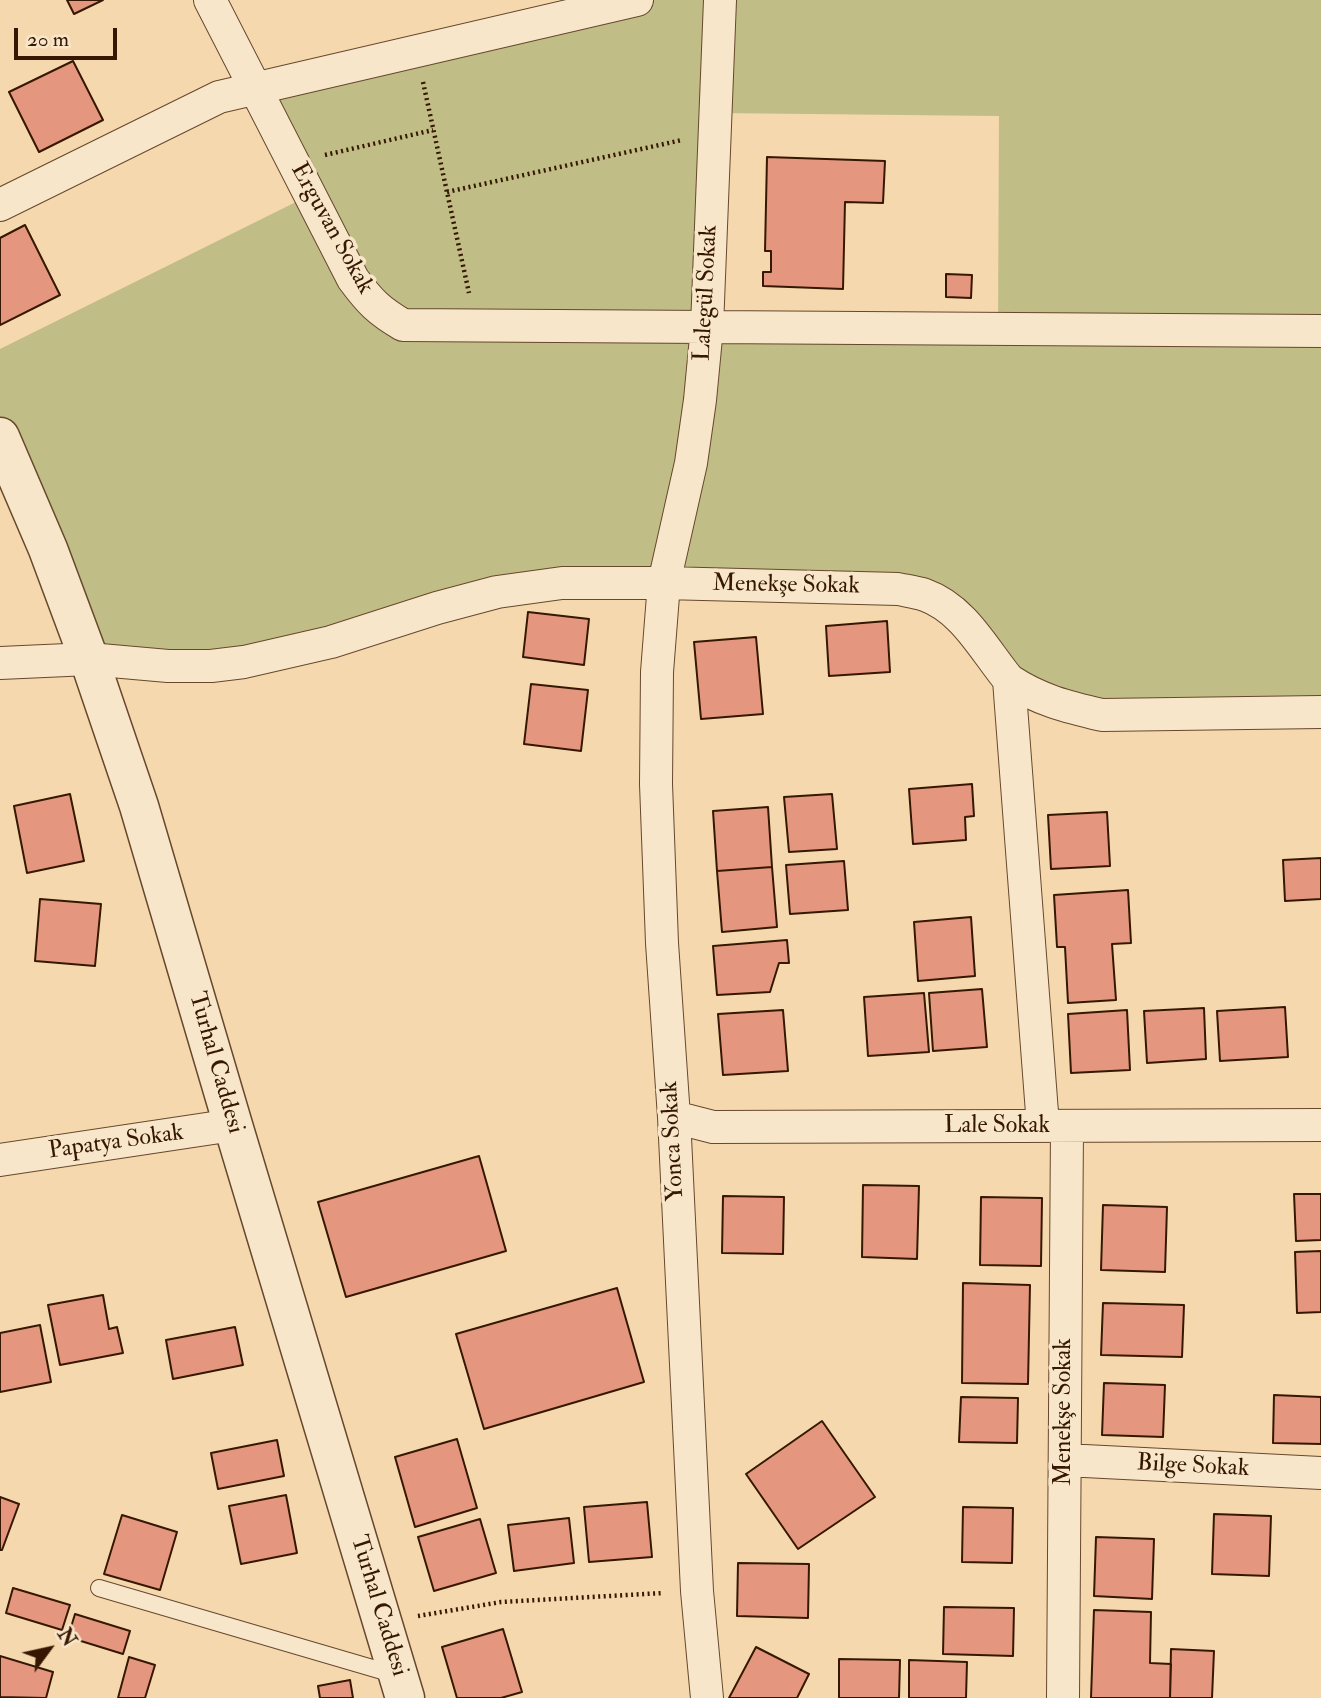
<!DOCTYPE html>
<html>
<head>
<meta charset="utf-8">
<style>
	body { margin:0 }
	#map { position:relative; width:1321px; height:1698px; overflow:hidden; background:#f5d8ad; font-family:"IM FELL Double Pica",serif }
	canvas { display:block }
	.north { position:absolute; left:14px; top:1614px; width:70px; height:70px; -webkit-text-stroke:5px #f8e6ca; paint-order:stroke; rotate:57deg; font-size:19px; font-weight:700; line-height:28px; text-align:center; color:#361802 }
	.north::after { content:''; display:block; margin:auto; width:24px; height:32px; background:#361802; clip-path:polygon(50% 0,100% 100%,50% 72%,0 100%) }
	.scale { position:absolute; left:14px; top:28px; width:103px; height:32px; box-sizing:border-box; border:4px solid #361802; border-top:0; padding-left:9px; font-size:21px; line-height:24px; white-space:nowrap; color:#361802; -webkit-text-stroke:5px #f8e6ca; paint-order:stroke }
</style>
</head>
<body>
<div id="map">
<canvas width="1321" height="1698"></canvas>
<div class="north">N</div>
<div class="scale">20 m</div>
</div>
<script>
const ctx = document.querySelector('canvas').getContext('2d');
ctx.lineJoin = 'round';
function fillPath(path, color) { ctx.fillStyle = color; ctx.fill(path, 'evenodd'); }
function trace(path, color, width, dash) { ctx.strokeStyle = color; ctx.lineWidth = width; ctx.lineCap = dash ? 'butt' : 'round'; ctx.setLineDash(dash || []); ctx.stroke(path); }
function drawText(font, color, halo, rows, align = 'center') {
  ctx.font = font + ' "IM FELL Double Pica",serif'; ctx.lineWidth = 7; ctx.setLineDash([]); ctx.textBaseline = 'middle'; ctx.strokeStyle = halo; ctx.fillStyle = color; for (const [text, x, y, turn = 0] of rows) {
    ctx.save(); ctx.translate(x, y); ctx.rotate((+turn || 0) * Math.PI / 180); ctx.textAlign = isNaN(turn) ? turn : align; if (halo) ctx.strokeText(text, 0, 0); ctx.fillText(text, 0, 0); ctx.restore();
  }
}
const green = new Path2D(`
	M637,0h684v712l-282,-14 -90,-90 -387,-25 -231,59 -242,17 -89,-222v-88l310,-154 -55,-107zM715,113l284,3 -1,213 -290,-2z`);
const building = new Path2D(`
	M67,0h36l-29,14z
	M73,61l30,59 -64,32 -30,-60z
	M767,157l118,4 -2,42 -38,-1 -2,87 -80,-3v-14h8v-21h-6z
	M25,225l35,70 -60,30v-87z
	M946,274l26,1 -1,23 -25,-1z
	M528,612l61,7 -5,46 -61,-8z
	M887,621l3,51 -61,4 -3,-50z
	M756,637l7,77 -62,5 -7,-77z
	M531,684l57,6 -7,61 -57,-7z
	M972,784l2,32 -9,1 1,23 -53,4 -4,-55z
	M70,794l14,67 -57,12 -13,-67z
	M832,794l5,55 -48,3 -5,-55z
	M768,807l4,60 -55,4 -4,-60z
	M1107,812l3,54 -59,3 -3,-54z
	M1321,858v41l-36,2 -2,-41z
	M844,861l4,49 -58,4 -4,-49z
	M772,867l5,60 -55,5 -5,-61z
	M1128,890l3,53 -19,1 4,56 -48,3 -3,-56h-8l-3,-52z
	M40,899l61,5 -6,62 -60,-5z
	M971,917l4,59 -57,5 -4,-59z
	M787,940l2,23h-10l-9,29 -53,3 -4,-49z
	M982,989l5,58 -54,4 -4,-58z
	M924,993l5,59 -61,4 -4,-59z
	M1285,1007l3,50 -68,4 -3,-50z
	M1204,1008l2,51 -59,4 -3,-52z
	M783,1010l5,61 -65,4 -5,-61z
	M1127,1010l3,60 -59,3 -3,-59z
	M479,1156l27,95 -160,46 -28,-95z
	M863,1185l56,1 -2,73 -55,-2z
	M1294,1194h27v46l-25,1z
	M723,1196l61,1 -1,57 -61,-1z
	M981,1197l61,1 -1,68 -61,-1z
	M1103,1205l64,2 -2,65 -64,-2z
	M1321,1251v61l-24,1 -2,-61z
	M963,1283l67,2 -2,99 -66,-1z
	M617,1288l27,94 -160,47 -28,-95z
	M103,1295l6,34 8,-2 6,26 -63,12 -12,-60z
	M1103,1303l81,2 -2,52 -81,-2z
	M40,1325l11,57 -51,10v-59z
	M235,1327l8,38 -70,14 -7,-39z
	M1104,1383l61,2 -2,52 -61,-2z
	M1274,1395l47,2v47l-48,-1z
	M961,1397l57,1 -1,45 -58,-1z
	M822,1421l53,76 -77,52 -52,-75z
	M457,1439l20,69 -62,19 -20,-70z
	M277,1440l7,36 -66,13 -7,-36z
	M286,1495l11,58 -56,11 -12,-58z
	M0,1497l19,7 -17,46h-2z
	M647,1502l5,55 -63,5 -5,-55z
	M963,1507l50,1 -1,55 -50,-1z
	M1214,1514l57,2 -2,60 -57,-2z
	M122,1515l55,17 -17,58 -56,-16z
	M569,1518l5,45 -60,8 -6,-46z
	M480,1519l16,54 -62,18 -16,-54z
	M1096,1537l58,2 -2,60 -58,-3z
	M738,1563l71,1 -1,54 -71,-2z
	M13,1588l57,17 -8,25 -56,-17z
	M944,1607l70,1 -1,48 -70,-2z
	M1094,1610l57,2 -1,51 21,1 -1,34h-79z
	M75,1614l55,17 -7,23 -55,-17z
	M503,1629l19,63 -21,6h-44l-15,-51z
	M756,1647l53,27 -12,24h-68z
	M1171,1649l43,2 -2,47h-42z
	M0,1656l53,16 -7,26 -46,-1z
	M129,1657l26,8 -10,33h-27z
	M839,1659l61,1 -1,38h-60z
	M909,1660l58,2 -1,36h-57z
	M350,1680l3,18h-33l-2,-12z`);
const path = new Path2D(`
	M423,82l46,211
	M325,155l108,-25
	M447,192l235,-52
	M418,1616l83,-14 162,-9`);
const service = new Path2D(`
	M99,1588l297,87`);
const minor = new Path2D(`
	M210,0l143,279c17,23 26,32 50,46l918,6
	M0,205l219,-108 418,-97
	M0,663l89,-4 79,7h43l33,-4 87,-20 106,-34 60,-16 65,-9h102l234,6c9,2 18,3 27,6 39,14 59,55 84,85l34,446
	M1009,680c30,20 58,27 93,35l219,-3
	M674,1117l39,10 608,-2
	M0,1160l233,-35
	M1065,1460l256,13
	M707,1698l-10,-107 -23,-474 -12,-174 -6,-159 1,-112 7,-89 27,-120 9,-63 7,-73 13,-327
	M1063,1698l4,-571`);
const tertiary = new Path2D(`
	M0,437l48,112 41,110 50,147 94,319 172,573`);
const streetNames = [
	["Erguvan Sokak",331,229,61],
	["Lalegül Sokak",707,293,-87],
	["Menekşe Sokak",786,586,1],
	["Turhal Caddesi",215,1063,74],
	["Lale Sokak",997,1127],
	["Yonca Sokak",674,1141,-93],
	["Papatya Sokak",116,1143,-8],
	["Menekşe Sokak",1065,1412,-90],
	["Bilge Sokak",1193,1467,3],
	["Turhal Caddesi",378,1606,73]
];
fillPath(green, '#c1bd86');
fillPath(building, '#e4977e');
trace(building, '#361802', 2);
trace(service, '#66482d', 18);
trace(minor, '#66482d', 34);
trace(tertiary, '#66482d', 41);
trace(path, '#361802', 4.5, [2, 3.5]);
trace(service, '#f8e6ca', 16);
trace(minor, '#f8e6ca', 32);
trace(tertiary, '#f8e6ca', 38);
drawText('24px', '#361802', '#f8e6ca', streetNames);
</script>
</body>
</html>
